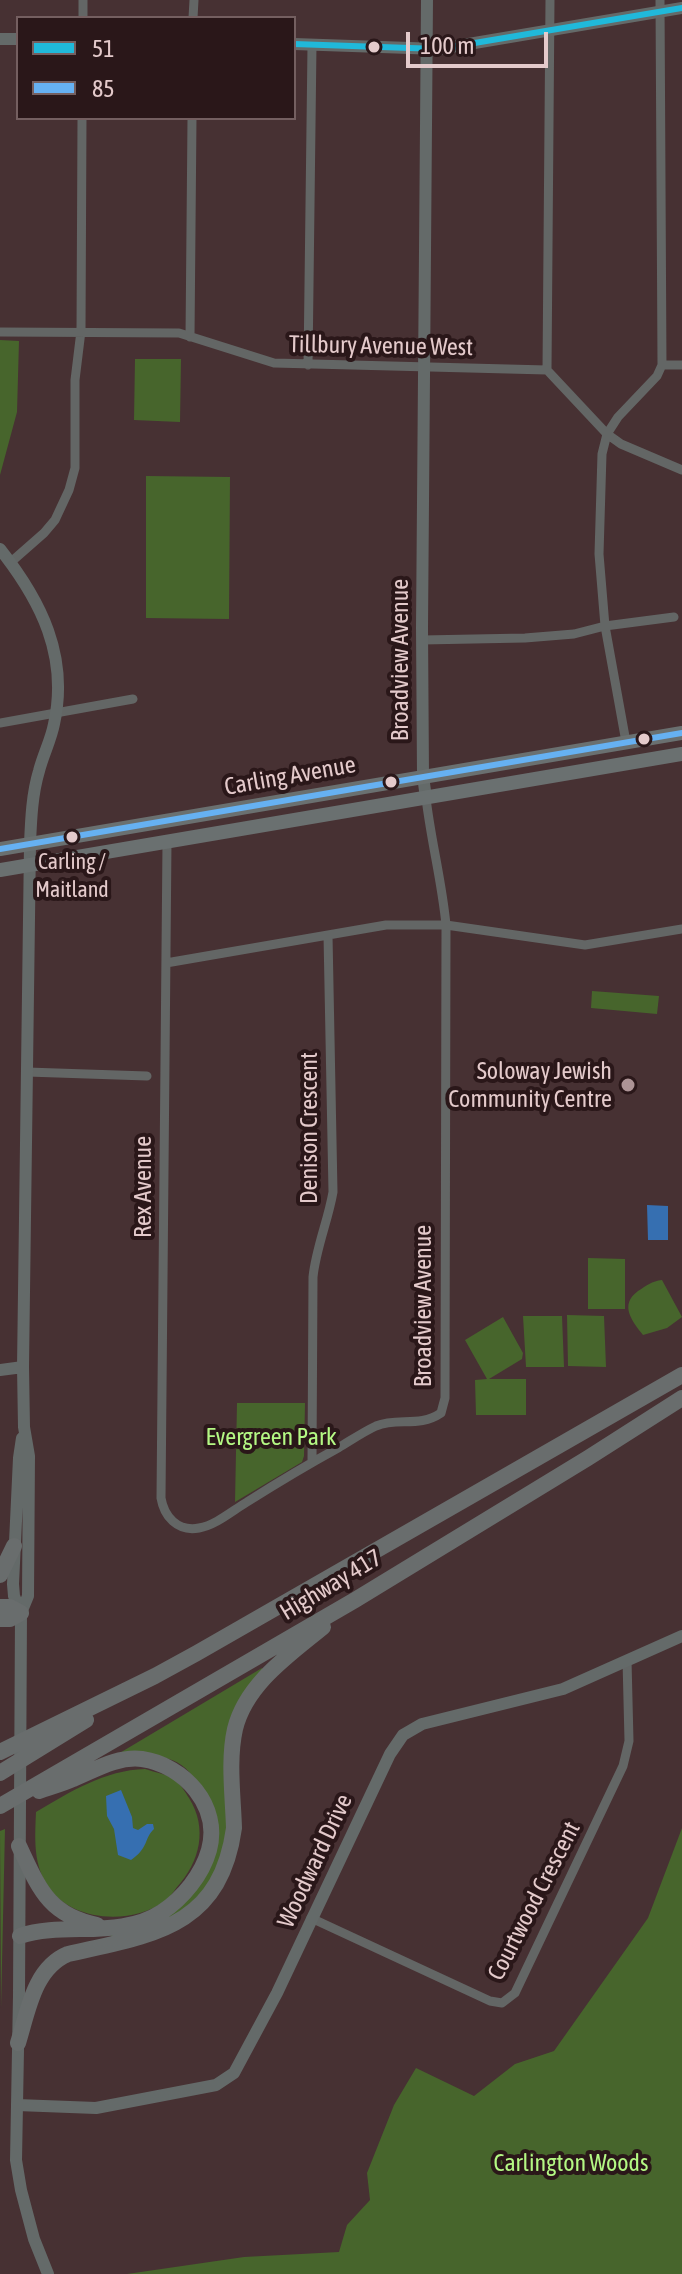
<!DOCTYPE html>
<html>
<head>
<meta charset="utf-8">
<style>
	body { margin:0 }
	#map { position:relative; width:682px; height:2274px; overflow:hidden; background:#473133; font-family:"Asap Condensed",sans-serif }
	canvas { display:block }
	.legend { position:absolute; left:16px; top:16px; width:280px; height:104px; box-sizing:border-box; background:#2a1719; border:2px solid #745f60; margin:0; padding:10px 14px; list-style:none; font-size:24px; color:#e4cacb }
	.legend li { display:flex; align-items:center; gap:16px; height:40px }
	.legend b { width:40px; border:2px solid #745f60 }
	.scale { position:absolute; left:406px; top:32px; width:142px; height:36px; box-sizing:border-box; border:4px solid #e4cacb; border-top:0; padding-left:10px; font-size:24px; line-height:28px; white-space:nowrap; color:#e4cacb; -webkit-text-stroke:6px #2a1719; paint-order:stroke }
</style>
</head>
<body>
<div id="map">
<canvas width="682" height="2274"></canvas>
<ul class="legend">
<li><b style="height:10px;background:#20b9da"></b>51</li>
<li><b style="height:10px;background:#66b1f2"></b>85</li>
</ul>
<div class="scale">100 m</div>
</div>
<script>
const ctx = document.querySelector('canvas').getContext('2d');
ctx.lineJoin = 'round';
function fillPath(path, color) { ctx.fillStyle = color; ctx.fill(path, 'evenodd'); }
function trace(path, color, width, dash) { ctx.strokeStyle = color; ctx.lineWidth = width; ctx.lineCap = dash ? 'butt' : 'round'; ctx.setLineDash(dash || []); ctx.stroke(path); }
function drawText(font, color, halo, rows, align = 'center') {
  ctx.font = font + ' "Asap Condensed",sans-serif'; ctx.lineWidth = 8; ctx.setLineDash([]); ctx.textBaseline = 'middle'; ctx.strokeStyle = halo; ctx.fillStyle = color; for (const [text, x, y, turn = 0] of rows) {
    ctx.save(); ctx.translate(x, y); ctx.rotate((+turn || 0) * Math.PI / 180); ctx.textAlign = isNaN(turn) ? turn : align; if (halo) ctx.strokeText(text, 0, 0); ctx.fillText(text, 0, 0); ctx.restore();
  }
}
const green = new Path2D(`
	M0,340l19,1 -2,71 -17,63z
	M135,359h46l-1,63 -46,-2z
	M146,476l84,1 -1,142 -83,-1z
	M592,991l67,5 -2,18 -66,-6z
	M588,1258l37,1v50h-37z
	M662,1280l20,37 -15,11 -24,7c-11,-14 -24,-30 -5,-44 8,-5 14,-10 24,-11z
	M567,1315l37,1 2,51 -38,-1z
	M523,1316h39l2,51h-38z
	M503,1317l20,36 -1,6 -33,20h37v36h-50l-1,-35 12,-1 -22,-39z
	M237,1403h68l-1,53 -2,6 -67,40z
	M262,1668l2,2 -25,29 -10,134 -7,25 -17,31 -32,31 -62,17v-4l42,-12 61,-70c-6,-22 -9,-47 -18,-68 -12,-30 -52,-30 -78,-29z
	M145,1769c9,3 21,5 29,10 6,4 11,13 15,19 19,30 11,64 -12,89 -4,5 -7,11 -12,14 -34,25 -97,21 -119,-18 -13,-21 -11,-47 -10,-71 34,-20 69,-42 109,-43z
	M682,1828v446h-555l117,-17 95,-5 8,-27 23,-25 -3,-27 27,-68 22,-37 58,28 41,-32 39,-13 94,-133z
	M5,1829l-4,179 -1,-177z`);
const water = new Path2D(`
	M647,1205l21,1v34h-20z
	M121,1790l11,27 1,11 5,2 9,-6h6l1,5c-10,9 -5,19 -23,31l-13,-5 -4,-26 -7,-13 -1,-20z`);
const street = new Path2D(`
	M83,18v-18
	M193,18l1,-18
	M0,332l179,1 95,30 273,7 60,64 14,10 61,26
	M190,337l2,-219
	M308,365l4,-320
	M662,365h20
	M547,370l3,-370
	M11,562l33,-29 11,-13 14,-30 6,-22v-88l6,-49 1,-213
	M422,640l103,-2 49,-4 31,-8 69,-9
	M0,723l133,-24
	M626,742l-21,-116 -6,-72 3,-100 5,-20 11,-17 39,-41 5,-11 -2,-365
	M167,842l-6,656c3,18 16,34 38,30 17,-3 33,-17 48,-26 30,-19 60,-37 91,-54 12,-7 25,-16 38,-22 22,-9 43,2 65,-13l4,-15 1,-473c-4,-43 -15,-84 -20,-127
	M166,963l220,-38h60l139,20 97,-16
	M27,1072l120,4
	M312,1462l1,-185c3,-29 15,-56 20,-85l-5,-257
	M311,1918l179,83 12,2 13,-10 108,-227 6,-25 -2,-81`);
const secondary = new Path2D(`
	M0,39h18
	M294,44l145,5 243,-41
	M0,549c41,52 69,107 54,175 -3,16 -11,31 -15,47 -7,23 -8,49 -9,73l-7,523 1,60 5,29 -1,140 -7,17 -2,382 -3,165 5,30 13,49 14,35
	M426,798l-3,-22 -1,-149 5,-627
	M0,1370l23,-3
	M21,1613l-7,-17 -1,-12 6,-126 3,-20
	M17,2105l79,3 120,-23 18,-12 43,-80 113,-239 13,-19 19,-11 141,-35 119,-53`);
const primary = new Path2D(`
	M0,849l682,-116
	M0,870l682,-116`);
const highway = new Path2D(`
	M0,1575l14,-29
	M0,1607h10l11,6
	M0,1619h10l11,-6
	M0,1752l155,-76 42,-23 485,-278
	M0,1773l86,-53
	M0,1806l355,-206 233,-142 94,-60
	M19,1846c20,42 29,69 78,79
	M20,1936c45,-15 99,4 142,-24 21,-14 40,-37 47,-62 12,-44 -25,-85 -67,-91 -25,-3 -47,11 -69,20 -11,5 -23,8 -34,12
	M18,2043c10,-32 16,-75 50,-89 83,-19 152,-25 166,-126 -1,-32 -6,-68 1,-99 11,-45 54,-74 88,-102`);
const bus1 = new Path2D(`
	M294,44l145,5 243,-41`);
const bus2 = new Path2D(`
	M0,849l682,-116`);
const markers = [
	[374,47,7,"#e4cacb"],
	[644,739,7,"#e4cacb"],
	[391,782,7,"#e4cacb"],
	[72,837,7,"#e4cacb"],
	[628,1085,8,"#ad9496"]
];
const busNames = [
	["Carling /",72,862],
	["Maitland",72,890]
];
const streetNames = [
	["Tillbury Avenue West",381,346,1],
	["Broadview Avenue",400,660,-90],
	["Carling Avenue",290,776,-10],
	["Denison Crescent",309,1128,-90],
	["Rex Avenue",143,1187,-90],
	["Broadview Avenue",423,1306,-90],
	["Highway 417",331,1585,-31],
	["Woodward Drive",315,1861,-65],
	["Courtwood Crescent",534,1901,-63]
];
const poiNames = [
	["Soloway Jewish",612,1071],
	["Community Centre",612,1099]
];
const parkNames = [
	["Evergreen Park",271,1437],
	["Carlington Woods",571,2163]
];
fillPath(green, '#47652c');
fillPath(water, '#366fb1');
trace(street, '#636665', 9);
trace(secondary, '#646a69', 12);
trace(primary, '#6a7070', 14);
trace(highway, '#696d6d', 16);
trace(bus1, '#20b9da', 6);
trace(bus2, '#66b1f2', 6);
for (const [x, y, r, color] of markers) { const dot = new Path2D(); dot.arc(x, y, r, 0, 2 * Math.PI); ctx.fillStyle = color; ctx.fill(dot); trace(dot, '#2a1719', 3); }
drawText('22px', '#e4cacb', '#2a1719', busNames);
drawText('24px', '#e4cacb', '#2a1719', streetNames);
drawText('24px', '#e4cacb', '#2a1719', poiNames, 'right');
drawText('24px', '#b4f884', '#2a1719', parkNames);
</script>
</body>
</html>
